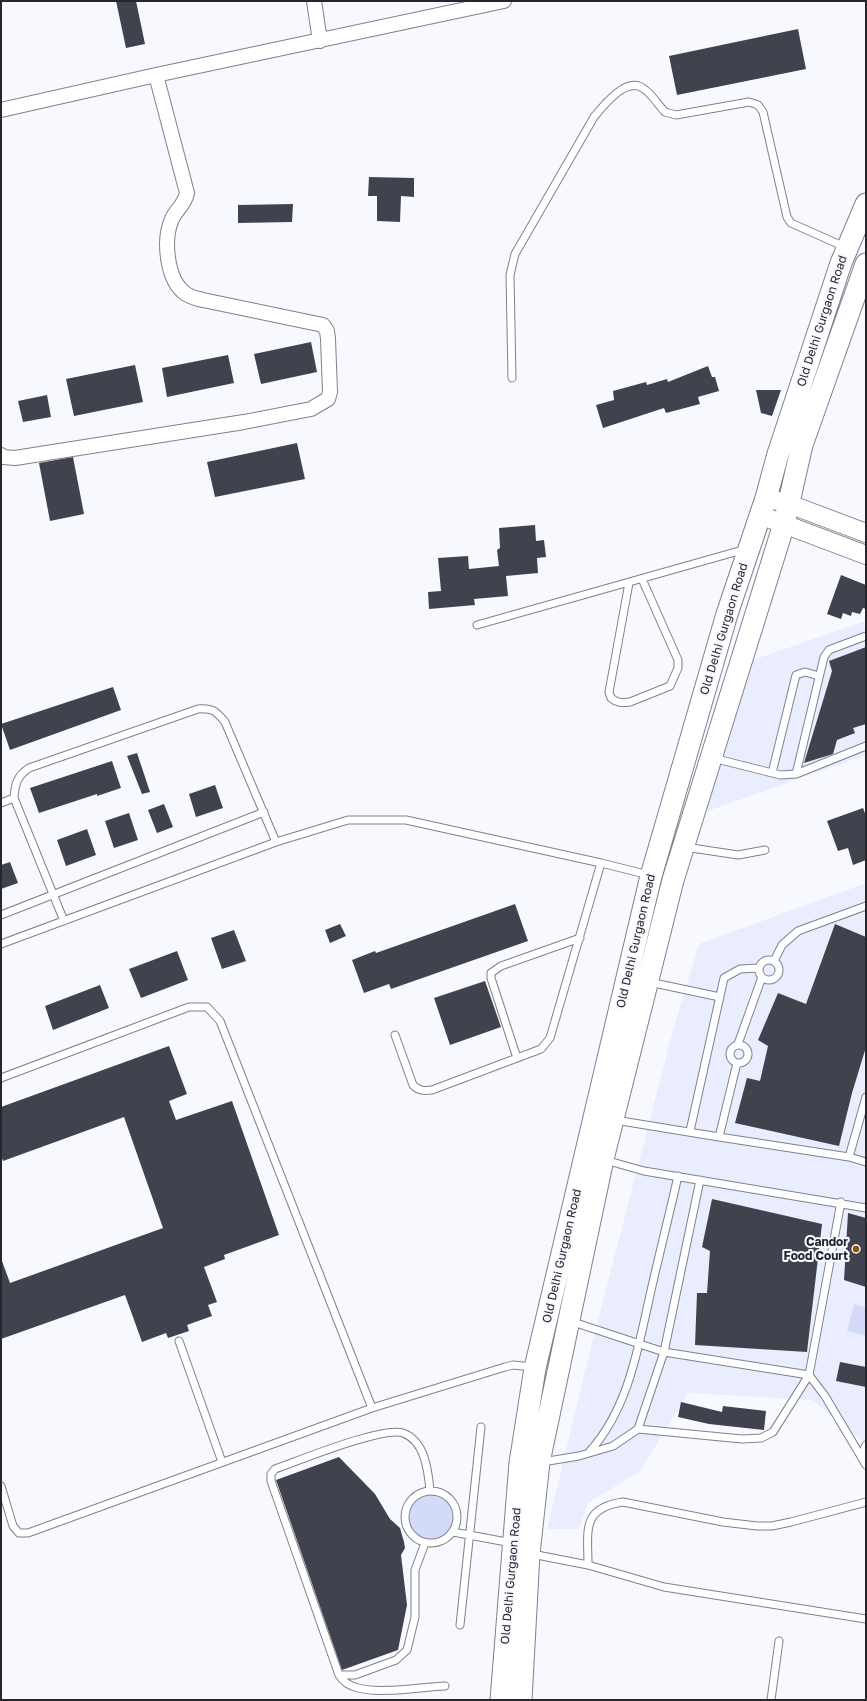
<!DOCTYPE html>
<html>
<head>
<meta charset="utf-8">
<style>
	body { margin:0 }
	#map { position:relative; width:867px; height:1701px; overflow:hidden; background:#f8f9ff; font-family:"Golos Text",sans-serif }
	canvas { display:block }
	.frame { position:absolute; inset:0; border:2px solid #26272c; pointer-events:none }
</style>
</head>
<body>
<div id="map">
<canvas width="867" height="1701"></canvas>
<div class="frame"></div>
</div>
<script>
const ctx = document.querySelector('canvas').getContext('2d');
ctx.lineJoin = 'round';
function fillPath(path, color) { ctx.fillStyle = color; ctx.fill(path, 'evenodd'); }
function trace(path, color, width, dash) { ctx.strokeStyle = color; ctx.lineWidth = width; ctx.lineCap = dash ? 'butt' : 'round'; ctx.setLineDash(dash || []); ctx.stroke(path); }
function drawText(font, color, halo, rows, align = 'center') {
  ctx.font = font + ' "Golos Text",sans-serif'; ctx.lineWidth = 4; ctx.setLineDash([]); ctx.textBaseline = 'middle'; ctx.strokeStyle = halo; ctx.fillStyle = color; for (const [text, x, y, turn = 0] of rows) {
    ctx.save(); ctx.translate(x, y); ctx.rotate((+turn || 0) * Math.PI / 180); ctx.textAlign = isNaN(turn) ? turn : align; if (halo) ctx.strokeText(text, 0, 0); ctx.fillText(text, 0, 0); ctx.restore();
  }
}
const built = new Path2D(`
	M866,621v134l-161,57 39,-149z
	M866,883v561l-54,-44 -124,-7 -48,78 -52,32 -9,26h-32l40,-166 85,-329 27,-90z`);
const green = new Path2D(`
	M854,1304l12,3v29l-19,-5z
	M408 1517a24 24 0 1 1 48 0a24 24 0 1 1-48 0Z`);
const building = new Path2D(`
	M116,1h20l9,43 -19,4z
	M798,29l8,40 -129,26 -8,-39z
	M369,177l45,1v19l-13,-1 -1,26 -23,-1v-25h-9z
	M293,204l-1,18 -54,1v-18z
	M311,342l6,30 -56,12 -7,-30z
	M228,355l6,28 -67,14 -5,-29z
	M135,365l8,37 -69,14 -8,-37z
	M708,366l4,11h3l4,14 -21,6 2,7 -34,9 -2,-5 -61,20 -7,-23 18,-5 -1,-9 33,-9 1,3 20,-6 1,3z
	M756,390h25l-9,26 -11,-3z
	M47,395l4,22 -28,5 -5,-21z
	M297,443l8,36 -90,18 -8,-35z
	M73,457l11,57 -34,7 -11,-58z
	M535,525l1,16 8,-1 2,17 -9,1 1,15 -32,3 2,20 -34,3 1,6 -46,4 -1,-17 13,-1 -3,-33 30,-2 1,13 30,-3 -2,-16 3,-2 -1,-20z
	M841,575l25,10v24l-3,-1 -3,6 -8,-2 -1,4 -8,-3 -2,6 -14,-5z
	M866,647v77l-13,4 2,5 -18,7 -4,14 -29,9 28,-92 -3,-10z
	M113,687l8,23 -111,40 -9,-26z
	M137,753l13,39 -8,2 -15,-38z
	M112,761l9,27 -24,8v-2l-58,19 -9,-25z
	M215,785l8,23 -27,9 -7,-23z
	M164,804l9,23 -16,6 -9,-23z
	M863,808l3,8v44l-13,5 -5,-17 -10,3 -11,-30z
	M129,813l9,27 -24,8 -9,-27z
	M87,829l9,26 -30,11 -9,-26z
	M10,862l8,21 -17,6v-24z
	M515,904l13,37 -137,48 -2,-5 -25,9 -12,-33 23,-9 1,2z
	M340,924l6,12 -16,7 -5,-13z
	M835,924l31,13v110l-14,46 -13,53 -104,-23 12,-45 13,3 8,-35 -10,-6 20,-47 28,11z
	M234,930l12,31 -24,8 -11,-31z
	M177,951l11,29 -47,18 -12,-29z
	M485,981l16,46 -51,18 -16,-47z
	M100,985l9,23 -56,22 -8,-24z
	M169,1046l18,48 -18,7 7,19 56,-19 47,134 -55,20 1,4 -21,8 13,35 -9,3 4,11 -25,9 2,6 -21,7 -2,-5 -24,9 -17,-47 -124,44v-77l1,-1 8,22 153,-55 -39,-111 -121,44 -2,-6v-48z
	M712,1199l110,25 -15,128 -112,-7 2,-52h10l3,-42 -8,-4z
	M848,1213l18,5v69l-22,-7z
	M840,1362l26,5v20l-30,-6z
	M681,1402l41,10 1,-6 43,5 -2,19 -55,-6 -31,-7z
	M339,1457l36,37 15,25 10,9 4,14 1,6 -4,7 6,50 -9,45 -56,20 -66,-190z`);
const service = new Path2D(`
	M512,378l-2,-103 5,-21 79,-137c9,-11 33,-42 50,-28 8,5 14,16 21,23l11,3 73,-13 9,3 5,7 24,105 4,6 54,24
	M629,583l-20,109 2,6c6,5 11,5 19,4l40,-16 8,-18v-8l-36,-81
	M477,625l269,-76
	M713,758l67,17 16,-1 70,-28
	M772,773l24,-98 9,-3 14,4
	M796,774l28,-117 5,-7 5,-2 32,-12
	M1,803l13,-5
	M685,847l53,8 27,-5
	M1,915l263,-103
	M64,921l-50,-123c1,-14 3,-22 15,-30l169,-59c15,-1 18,2 27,13l51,120
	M1,944l275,-102 72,-22h58l195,43 48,12
	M759 970a10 10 0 1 1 20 0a10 10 0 1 1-20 0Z
	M774,961l8,-16 16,-14 68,-25
	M649,982l71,15
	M395,1035l18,50c6,6 11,6 19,5l109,-41 9,-11 51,-175
	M738,1044l24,-67
	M730 1054a9 9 0 1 1 18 0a9 9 0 1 1-18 0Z
	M517,1058l-26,-80v-5l10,-7 79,-28
	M1,1078l188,-71h18l13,14 152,387
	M615,1120l104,17 18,-74
	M690,1131l34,-153 16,-9 19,-1
	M719,1137l130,20 17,5
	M849,1157l17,-60
	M605,1160l39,11 222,37
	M570,1321l94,31 145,23 16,21 41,69
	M179,1341l43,121
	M638,1429l26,-77 36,-172
	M590,1451c38,-42 48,-102 60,-156 9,-40 19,-79 28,-119
	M861,1456l5,-11
	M542,1462l37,-6 34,-10 25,-17 104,10 19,-1 12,-6 36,-57 32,-173
	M1,1486l12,40 6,7h9l344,-125 133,-41 8,-2 20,2
	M405 1517a26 26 0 1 1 52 0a26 26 0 1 1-52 0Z
	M453,1532l59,11
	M425,1543l-10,27v47l-8,33 -11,10 -41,15h-16l-68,-194v-7l4,-5c23,-8 108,-43 128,-36 22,8 25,37 27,57
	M532,1554l56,11 76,22 202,32
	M588,1565c0,-34 -7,-57 35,-63l100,20 34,4h15l19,-4 75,-20
	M460,1625l21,-198
	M339,1675c4,7 11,11 19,13 23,6 62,-1 87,-2
	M771,1700l8,-59`);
const minor = new Path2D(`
	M314,1l6,40
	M1,110l155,-35 348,-74
	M1,455l2,2 12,1 229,-36 67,-13 17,-10 2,-7 -2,-53 -1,-8 -4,-6 -120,-25c-6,-1 -12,-3 -17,-6 -20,-14 -23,-55 -14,-75 4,-9 13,-15 15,-26l-31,-118`);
const tertiary = new Path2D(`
	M766,498l23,6 77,29
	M760,515l106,40`);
const secondary = new Path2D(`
	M501,1700l19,-237 15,-95 116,-492 76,-262 39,-116 12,-44 63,-191 25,-59
	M521,1700l8,-146 10,-92 64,-303 70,-279 111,-356 18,-79 64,-181`);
const markers = [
	[856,1249,4,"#8b5408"]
];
const streetNames = [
	["Old Delhi Gurgaon Road",822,321,-72],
	["Old Delhi Gurgaon Road",724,629,-73],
	["Old Delhi Gurgaon Road",636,941,-77],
	["Old Delhi Gurgaon Road",562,1256,-77],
	["Old Delhi Gurgaon Road",511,1576,-85]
];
const poiNames = [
	["Candor",848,1242],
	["Food Court",848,1256]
];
fillPath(built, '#e9edfe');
fillPath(green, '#d4dbf9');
fillPath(building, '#40434e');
trace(service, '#7f818e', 9);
trace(minor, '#7f818e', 16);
trace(tertiary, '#7f818e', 20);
trace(secondary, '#7f818e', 23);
trace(service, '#fff', 7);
trace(minor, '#fff', 14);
trace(tertiary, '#fff', 18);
trace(secondary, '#fff', 21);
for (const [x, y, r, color] of markers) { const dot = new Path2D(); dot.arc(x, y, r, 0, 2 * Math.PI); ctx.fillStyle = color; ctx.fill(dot); trace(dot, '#f8f9ff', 1.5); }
drawText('12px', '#26272c', '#f8f9ff', streetNames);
drawText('bold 12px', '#26272c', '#f8f9ff', poiNames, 'right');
</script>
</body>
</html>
